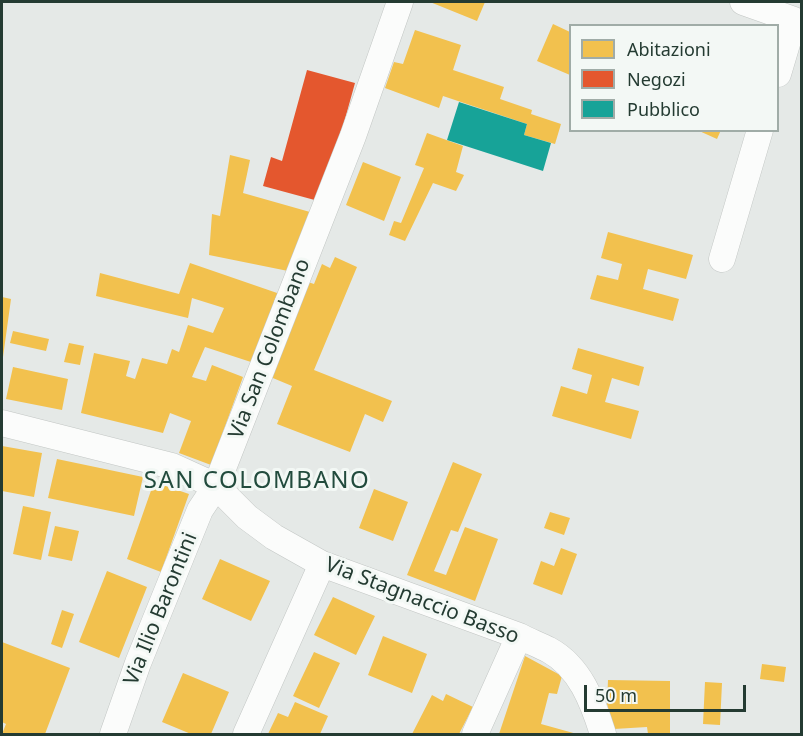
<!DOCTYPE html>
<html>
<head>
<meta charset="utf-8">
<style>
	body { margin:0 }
	#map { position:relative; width:803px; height:736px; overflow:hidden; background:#e5e9e7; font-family:"Noto Sans",sans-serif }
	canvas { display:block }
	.frame { position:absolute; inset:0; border:3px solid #243b32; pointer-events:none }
	.legend { position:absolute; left:569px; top:24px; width:210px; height:108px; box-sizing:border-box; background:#f3f8f5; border:2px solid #a0aca7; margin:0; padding:8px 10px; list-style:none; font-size:18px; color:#243b32 }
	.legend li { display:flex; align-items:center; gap:12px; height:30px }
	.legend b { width:30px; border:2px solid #a0aca7 }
	.scale { position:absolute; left:584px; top:685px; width:162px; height:27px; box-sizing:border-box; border:3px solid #243b32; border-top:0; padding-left:8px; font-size:18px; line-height:21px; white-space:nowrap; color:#243b32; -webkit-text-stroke:4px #f3f8f5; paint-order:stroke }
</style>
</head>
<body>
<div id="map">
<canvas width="803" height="736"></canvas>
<div class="frame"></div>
<ul class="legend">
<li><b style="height:16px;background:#f2c14e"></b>Abitazioni</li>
<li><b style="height:16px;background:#e4572e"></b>Negozi</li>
<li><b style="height:16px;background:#17a398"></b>Pubblico</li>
</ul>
<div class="scale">50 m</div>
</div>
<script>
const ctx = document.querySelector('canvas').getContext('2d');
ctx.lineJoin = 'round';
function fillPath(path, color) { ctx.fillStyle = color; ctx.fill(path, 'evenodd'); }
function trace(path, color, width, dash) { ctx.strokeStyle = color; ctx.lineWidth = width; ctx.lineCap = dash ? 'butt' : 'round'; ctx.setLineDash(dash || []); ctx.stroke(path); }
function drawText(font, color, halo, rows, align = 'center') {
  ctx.font = font + ' "Noto Sans",sans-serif'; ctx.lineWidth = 6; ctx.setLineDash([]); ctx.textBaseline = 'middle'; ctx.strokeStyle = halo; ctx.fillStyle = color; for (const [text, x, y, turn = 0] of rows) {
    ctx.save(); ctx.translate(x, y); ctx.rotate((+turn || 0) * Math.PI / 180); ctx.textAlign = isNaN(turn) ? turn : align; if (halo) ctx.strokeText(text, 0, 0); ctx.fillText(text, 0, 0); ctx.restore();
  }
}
const homes = new Path2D(`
	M430,2h55l-8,19z
	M553,24l17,8v43l-33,-14z
	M415,30l46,15 -8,25 51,17 -4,12 32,11 -1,4 30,10 -6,20 -31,-9 3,-11 -84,-28 -4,12 -54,-20 9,-26 9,2z
	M697,130h24l-4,9z
	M427,133l36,13 -7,26 8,3 -8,16 -23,-8 -28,58 -16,-6 5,-14 7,2 23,-55 -9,-3z
	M230,155l20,5 -7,33 67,19 -17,60 -84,-17 3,-41 8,2z
	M363,162l38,15 -17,44 -38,-16z
	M608,232l85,23 -7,24 -38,-10 -5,20 36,10 -6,22 -83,-22 7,-24 21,5 4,-16 -21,-6z
	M335,257l22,10 -43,103 78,31 -9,21 -18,-8 -15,38 -73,-28 15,-38 -24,-10 40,-94 6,2 8,-20 8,4z
	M190,263l90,31 -26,69 -49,-16 -13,30 14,4 6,-16 31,12 -32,88 -32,-12 12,-32 -21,-8 -7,20 -82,-20 13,-60 36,8 -4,15 9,3 7,-21 25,6 5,-15 7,3 9,-27 25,8 11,-25 -32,-10 -4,20 -92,-22 4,-23 79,21z
	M2,297l9,2 -8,58h-1z
	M13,331l36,8 -3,12 -36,-8z
	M69,343l15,3 -4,19 -16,-3z
	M578,348l66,19 -5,19 -27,-8 -7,24 34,9 -8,28 -79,-23 9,-30 26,8 5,-19 -20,-6z
	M13,367l55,12 -6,31 -56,-11z
	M2,446l40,7 -8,44 -32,-6z
	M57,459l86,18 -9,39 -86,-18z
	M453,462l29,12 -24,58 -7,-2 -17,41 12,4 19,-48 33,12 -23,62 -68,-26z
	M154,482l35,12 -28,78 -34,-13z
	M374,489l34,13 -15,39 -34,-13z
	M23,506l28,6 -10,48 -28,-6z
	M550,512l20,6 -6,17 -20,-7z
	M55,526l24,5 -7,30 -24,-5z
	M561,548l16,6 -15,41 -29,-11 8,-23 13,5z
	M220,559l50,22 -19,40 -49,-22z
	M107,571l40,16 -28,71 -40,-16z
	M333,597l42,19 -19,39 -42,-20z
	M62,610l12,4 -12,34 -11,-4z
	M383,636l44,18 -15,39 -44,-18z
	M2,642l68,26 -25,66h-43l4,-10 -4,-2z
	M314,652l26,11 -21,45 -26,-12z
	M525,656l37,20 -5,18 -8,-1 -8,31 36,10h-78z
	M762,664l24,3 -2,15 -24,-3z
	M183,673l46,19 -18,42h-20l-29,-12z
	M608,680l62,1v53h-22l-1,-7 -33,2 -7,-25z
	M705,682l17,1 -2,42 -17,-1z
	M446,694l27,13 -14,27h-47l20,-39 11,6z
	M295,702l33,14 -8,18h-52l10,-21 10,4z`);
const shops = new Path2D(`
	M307,70l48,13 -33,119 -59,-16 8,-29 11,4z`);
const public = new Path2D(`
	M459,102l68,22 -3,11 27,8 -8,28 -96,-31z`);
const minor = new Path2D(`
	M743,2l51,18 -16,54
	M722,259l38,-129
	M2,423l170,43 44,20 31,31 27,20 48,27 197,72c10,5 20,9 30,14 31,17 44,52 54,84
	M113,734l25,-71 62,-153 16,-24 137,-350 47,-134
	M246,734l76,-170
	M475,734l44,-98`);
const streetNames = [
	["Via San Colombano",270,349,-69],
	["Via Stagnaccio Basso",422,601,21],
	["Via Ilio Barontini",161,609,-68]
];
const quarterNames = [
	["SAN COLOMBANO",257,481]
];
fillPath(homes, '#f2c14e');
fillPath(shops, '#e4572e');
fillPath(public, '#17a398');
trace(minor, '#c2c6c4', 27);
trace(minor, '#fbfcfb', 26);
drawText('21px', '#243b32', '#f3f8f5', streetNames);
ctx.letterSpacing = '1.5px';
drawText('24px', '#224b3d', '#f3f8f5', quarterNames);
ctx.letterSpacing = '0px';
</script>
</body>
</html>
